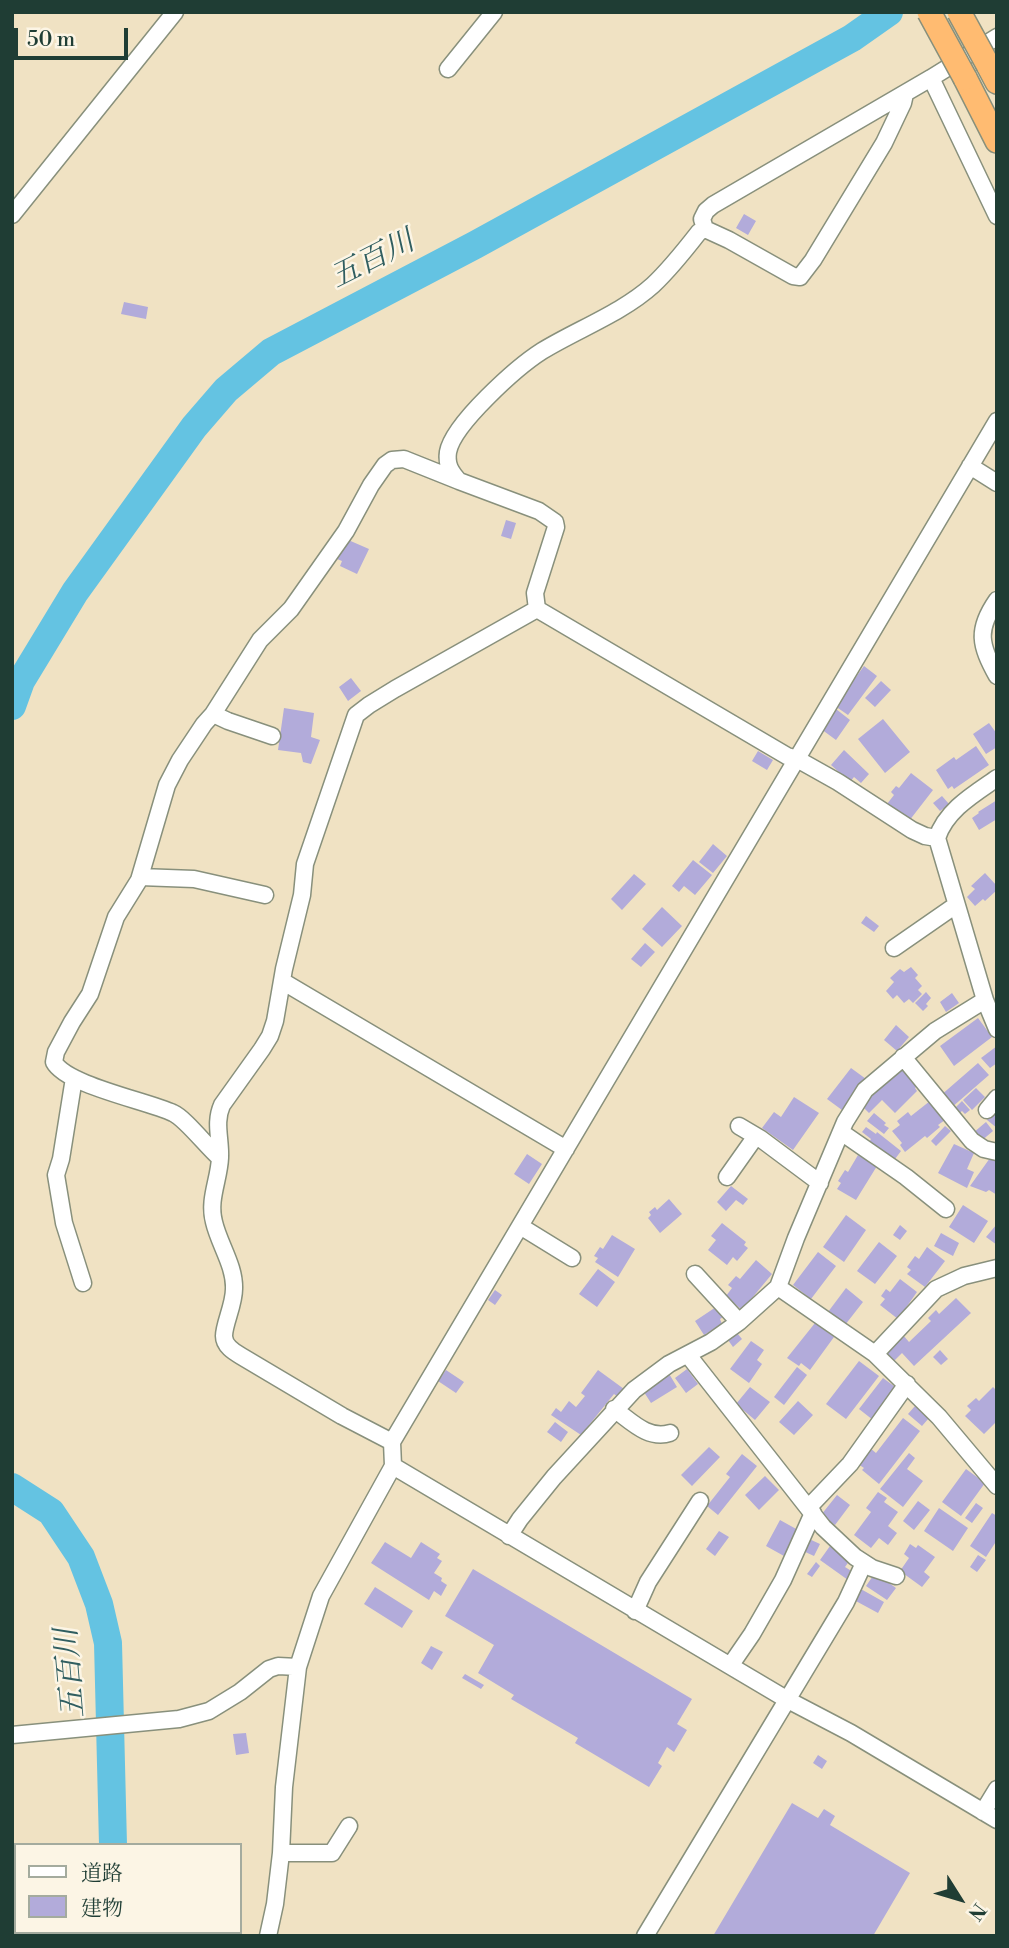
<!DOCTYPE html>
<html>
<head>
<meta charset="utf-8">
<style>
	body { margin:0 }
	#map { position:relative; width:1009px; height:1948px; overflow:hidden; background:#f0e2c3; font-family:"Libre Bodoni","Noto Serif JP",serif }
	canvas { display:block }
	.frame { position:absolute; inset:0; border:14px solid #1f3d34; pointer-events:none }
	.legend { position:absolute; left:14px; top:1843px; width:228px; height:91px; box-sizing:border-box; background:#fcf5e5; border:2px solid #a4ab9e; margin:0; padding:9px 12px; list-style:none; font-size:21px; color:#1f3d34 }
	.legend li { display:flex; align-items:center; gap:14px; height:35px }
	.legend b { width:35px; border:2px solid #a4ab9e }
	.north { position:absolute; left:925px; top:1864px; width:70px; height:70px; -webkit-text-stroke:5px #fcf5e5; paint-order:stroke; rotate:127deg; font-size:19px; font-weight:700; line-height:28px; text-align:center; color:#1f3d34 }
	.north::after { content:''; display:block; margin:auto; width:24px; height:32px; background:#1f3d34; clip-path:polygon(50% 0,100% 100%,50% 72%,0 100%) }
	.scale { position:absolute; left:14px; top:28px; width:114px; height:32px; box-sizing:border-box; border:4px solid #1f3d34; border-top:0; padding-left:9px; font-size:21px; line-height:24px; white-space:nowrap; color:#1f3d34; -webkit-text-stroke:5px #fcf5e5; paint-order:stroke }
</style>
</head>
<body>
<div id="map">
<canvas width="1009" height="1948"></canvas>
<div class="frame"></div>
<ul class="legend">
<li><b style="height:9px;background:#fff"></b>道路</li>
<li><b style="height:19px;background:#b2abda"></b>建物</li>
</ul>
<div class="north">N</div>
<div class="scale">50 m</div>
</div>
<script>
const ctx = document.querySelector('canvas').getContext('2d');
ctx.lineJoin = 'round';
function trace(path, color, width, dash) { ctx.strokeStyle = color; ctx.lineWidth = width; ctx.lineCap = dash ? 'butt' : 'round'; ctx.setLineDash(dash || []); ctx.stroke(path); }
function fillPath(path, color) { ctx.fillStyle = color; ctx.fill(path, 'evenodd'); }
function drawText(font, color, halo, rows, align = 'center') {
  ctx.font = font + ' "Libre Bodoni","Noto Serif JP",serif'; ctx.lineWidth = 5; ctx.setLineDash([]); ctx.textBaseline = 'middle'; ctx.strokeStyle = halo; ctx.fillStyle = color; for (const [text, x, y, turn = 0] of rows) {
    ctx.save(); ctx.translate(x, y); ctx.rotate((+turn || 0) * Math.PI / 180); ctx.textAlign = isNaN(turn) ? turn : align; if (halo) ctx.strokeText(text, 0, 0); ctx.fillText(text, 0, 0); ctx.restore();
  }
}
const river = new Path2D(`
	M12,706l9,-25 54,-89 119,-165 32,-37 45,-38 204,-107 377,-207 37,-26
	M12,1487l39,25 30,45 18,47 9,39 5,202
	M116,1932l1,4`);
const building = new Path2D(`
	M744,214l12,7 -8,14 -12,-7z
	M124,302l24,5 -2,12 -25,-5z
	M506,520l10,3 -5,16 -10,-3z
	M346,539l23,10 -12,25 -17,-8 2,-5 -5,-2z
	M864,666l13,10 -29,39 -13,-9z
	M351,678l10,13 -13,10 -9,-14z
	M881,681l10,9 -16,17 -10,-9z
	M284,708l30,5 -3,24 9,3 -9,24 -8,-2 -2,-9 -23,-3z
	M836,709l14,11 -14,20 -15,-11z
	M883,719l27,33 -25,21 -27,-34z
	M989,723l8,11v13l-11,7 -13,-20z
	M976,746l13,19 -35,24 -2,-3 -4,3 -12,-19 18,-13 2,3z
	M844,750l25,24 -8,9 -7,-6 -4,5 -19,-17z
	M758,751l15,9 -6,10 -15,-9z
	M911,773l22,17 -24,31 -22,-17 7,-9 -3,-3 5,-6 3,2z
	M942,796l7,8 -9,7 -7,-8z
	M997,800v19l-18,11 -7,-12 7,-5 -1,-1z
	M713,844l14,12 -14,17 -14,-11z
	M693,860l19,15 -17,20 -11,-9 -5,6 -7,-6z
	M985,873l12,13v4l-12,11 -2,-2 -8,7 -8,-9 8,-8 -4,-3z
	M634,874l12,10 -24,26 -11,-11z
	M662,907l20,19 -20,21 -20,-18z
	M866,916l13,10 -5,6 -13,-9z
	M645,943l10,9 -14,15 -10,-8z
	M911,967l7,8 -3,3 7,8 -4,4 4,4 -9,9 -4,-4 -5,4 -7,-8 -4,4 -7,-8 8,-9 -4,-4 10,-9 4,3z
	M926,992l5,6 -5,6 2,2 -5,5 -8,-8z
	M952,993l7,10 -13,9 -6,-10z
	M978,1018l14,19 -38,29 -14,-20z
	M896,1025l13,12 -12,14 -13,-11z
	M997,1046v17l-7,5 -9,-10z
	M978,1063l11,12 -38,33 -11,-12z
	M901,1067l17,18 -3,3 2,3 -22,22 -13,-13 -13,13 -7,-7z
	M851,1068l15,11 -24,31 -15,-11z
	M976,1088l9,9 -13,13 -9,-10z
	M794,1097l25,16 -26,37 -31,-22 12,-16 7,5z
	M930,1101l15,19 -7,5 2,2 -13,11 -2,-2 -20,16 -5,-7 2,-2 -10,-12 8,-6 -3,-4 11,-9 3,4z
	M962,1101l8,9 -5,4 -3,-3 -4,3 -4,-5z
	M997,1107v21l-10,-8z
	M874,1113l12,10 -2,2 5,3 -5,6 -17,-13z
	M986,1122l7,9 -13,11 -7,-9z
	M945,1126l6,5 -15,15 -5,-5z
	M866,1127l10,7 1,-2 24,19 -9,12 -24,-19 3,-5 -9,-7z
	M954,1144l20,9 -7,16 7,3 -7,16 -29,-15z
	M527,1154l15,10 -13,20 -15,-10z
	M858,1155l19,11 -21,34 -19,-11 4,-6 -3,-2 7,-11 3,2z
	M990,1158l7,2v35l-8,-5 -3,2 -16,-6z
	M731,1186l17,13 -5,6 -7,-5 -10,11 -9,-9z
	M669,1199l13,15 -22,19 -12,-15 3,-3 -2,-3 6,-5 2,3z
	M963,1205l25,16 -14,22 -25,-16z
	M846,1215l20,15 -22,32 -21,-15z
	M722,1223l24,19 -2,3 4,3 -11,13 -4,-4 -6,8 -19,-15 8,-10 -5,-4z
	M997,1224v21l-11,-8z
	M900,1225l7,6 -7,9 -7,-5z
	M941,1233l18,10 -6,13 -19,-10z
	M612,1235l23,14 -17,28 -23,-15 3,-4 -4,-2 6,-9 3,2z
	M879,1242l18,14 -22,28 -18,-13z
	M927,1247l18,14 -20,26 -18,-13 4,-4 -4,-3 8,-11 4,3z
	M818,1252l18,14 -25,33 -18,-14z
	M756,1260l16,14 -30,36 -16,-14 6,-8 -4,-3 8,-9 4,3z
	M598,1269l17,13 -18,25 -18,-13z
	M900,1279l17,13 -19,27 -18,-14 5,-6 -4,-3 5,-7 4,3z
	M846,1288l17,14 -18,23 -17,-13z
	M495,1290l7,5 -7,10 -7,-5z
	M956,1298l15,15 -57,53 -12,-13 -8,8 -9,-9 18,-17 6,7 22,-21 -3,-3 8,-8 3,4z
	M716,1307l7,10 -3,2 2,5 -18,11 -9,-14z
	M815,1323l19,14 -24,33 -9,-7 -2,3 -12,-8z
	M737,1333l5,6 -9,8 -5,-7z
	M751,1341l13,9 -7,10 5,4 -13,19 -19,-14z
	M940,1350l8,9 -7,6 -8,-8z
	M859,1361l20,15 -33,43 -20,-15z
	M797,1367l10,8 -23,30 -10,-8z
	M687,1369l11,15 -12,9 -11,-15z
	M446,1370l18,12 -8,11 -18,-12z
	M598,1370l26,19 -6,8 -4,-3 -33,41 -30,-20 5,-7 5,4 8,-11 7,6 9,-11 -4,-3z
	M668,1372l9,15 -26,16 -9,-14z
	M883,1378l15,11 -25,31 -14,-11z
	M750,1387l20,15 -15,18 -19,-16z
	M993,1387l4,4v30l-13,13 -19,-18 6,-6 -4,-4 9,-8 3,3z
	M798,1401l15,14 -19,20 -15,-13z
	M915,1406l14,12 -7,8 -14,-12z
	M903,1418l17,13 -41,53 -17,-14 2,-2 -6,-4 12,-16 6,5z
	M555,1422l13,10 -7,10 -14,-10z
	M709,1447l11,10 -28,29 -11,-11z
	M909,1453l6,5 -8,11 16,12 -20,26 -23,-18z
	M742,1454l15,12 -39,49 -11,-9 23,-29 -4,-3z
	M966,1469l19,14 -24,33 -19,-14z
	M765,1476l14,14 -20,20 -14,-15z
	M878,1492l9,6 -3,4 14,10 -10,14 9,7 -9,12 -9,-7 -8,10 -17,-13 17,-23 -5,-4z
	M837,1495l13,10 -15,20 -14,-10z
	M918,1501l12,9 -16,20 -11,-9z
	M976,1503l7,5 -11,15 -7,-5z
	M939,1508l29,20 -15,23 -29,-20z
	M992,1513l5,3v24l-11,17 -16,-11z
	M780,1520l18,10 -14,26 -18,-10z
	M719,1531l10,6 -14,19 -9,-7z
	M807,1538l13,6 -6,12 -13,-6z
	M385,1542l26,16 10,-16 19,12 -3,4 5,3 -8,12 8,5 -1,3 6,4 -6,11 -7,-5 -5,9 -58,-37z
	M910,1544l6,4 2,-3 17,12 -11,15 6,5 -8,10 -22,-16 9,-13 -5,-4z
	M830,1546l20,14 -5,7 8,5 -5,8 -28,-20z
	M978,1555l8,5 -9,12 -7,-5z
	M816,1562l4,4 -8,11 -5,-3z
	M473,1569l219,130 -15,25 10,6 -13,22 -7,-5 -9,16 4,3 -13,21 -74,-44 3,-5 -67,-39 3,-4 -36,-22 16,-28 -49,-29z
	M875,1573l21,15 -9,12 -21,-14z
	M375,1587l38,24 -11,17 -38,-24z
	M859,1588l25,14 -6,11 -24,-13z
	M431,1646l12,6 -11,18 -11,-7z
	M465,1674l19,11 -3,4 -19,-11z
	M246,1733l3,20 -13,2 -3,-21z
	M818,1755l9,6 -5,8 -9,-6z
	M792,1803l26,15 6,-9 11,7 -5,9 80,48 -37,63h-160z`);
const minor = new Path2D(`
	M448,69l46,-57
	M931,78l66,138
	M12,215l163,-203
	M705,229l-3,-10 4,-8 7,-6 218,-127 66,-41
	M970,466l27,17
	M997,600c-21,30 -17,45 0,76
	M537,609l-2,-16 21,-66 -1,-5 -16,-11 -80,-30c-8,-9 -13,-16 -11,-29 5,-28 69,-85 94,-101 36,-22 80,-38 111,-66 17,-16 32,-35 46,-53l6,-3 24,11 64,36 7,1 13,-17 71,-117 19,-40 2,-9
	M213,714l15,7 44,15
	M997,778c-23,16 -51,32 -60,60l48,162 12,29
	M140,877l54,2 71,16
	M894,948l62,-43
	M282,981l284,168
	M985,1000l-50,31 -70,59 -20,32 -49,116 -18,49 97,67 64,63 58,69
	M903,1057l69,84 12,8 13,3
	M74,1078l-13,81 -5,16 8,48 19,60
	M987,1110l10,-12
	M739,1126l22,13 59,44
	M841,1132l65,45 40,32
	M220,1158c-12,-10 -35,-40 -47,-45 -26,-12 -107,-28 -119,-51l2,-10 16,-30 18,-28 26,-77 23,-37 28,-95 13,-25 24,-36 9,-10 47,-74 31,-31 55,-78 25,-46 14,-20 7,-5 12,-1 55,22
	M727,1177l29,-41
	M520,1226l52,32
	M695,1274l44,48
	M875,1354l61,-65 28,-13 33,-8
	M688,1355l135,172 32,30 17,11 24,8
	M614,1409c17,12 34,31 56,24
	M392,1442l-50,-26 -101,-60c-7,-4 -17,-10 -17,-20 0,-12 10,-31 10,-47 1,-23 -15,-45 -20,-67 -6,-22 5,-42 6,-64 1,-19 -6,-35 2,-53l40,-56 8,-13 5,-15 9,-52 18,-74 3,-31 51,-149 13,-10 26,-16 142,-80 250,147 10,3 41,23 74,48 13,6 12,2
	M393,1466l393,233 65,34 146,87
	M808,1508l42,-44 57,-80
	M509,1536l11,-17 34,-42 80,-87 35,-26 42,-22 28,-20 39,-35
	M635,1611l13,-29 52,-81
	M730,1666l22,-32 31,-54 30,-67
	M12,1735l167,-16 30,-8 31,-19 29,-23 9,-3 20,1
	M983,1812l14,-23
	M281,1853h51l17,-27
	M268,1936l7,-32 6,-51 3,-66 14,-120 23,-71 72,-130 -1,-24 605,-1021
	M645,1936l201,-334 18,-39`);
const highway = new Path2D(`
	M988,65l9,17
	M965,78l32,63`);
const highwayBridge = new Path2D(`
	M929,12l36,66
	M959,12l29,53`);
const waterNames = [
	["五百川",373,261,-27],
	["五百川",72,1673,-95]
];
trace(river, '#64c3e2', 28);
fillPath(building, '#b2abda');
trace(minor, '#88907c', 19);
trace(highway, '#88907c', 26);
trace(minor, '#fff', 16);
trace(highway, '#ffbb71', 23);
trace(highwayBridge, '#88907c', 26, []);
trace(highwayBridge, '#ffbb71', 23);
drawText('italic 30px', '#305e60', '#fcf5e5', waterNames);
</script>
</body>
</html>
